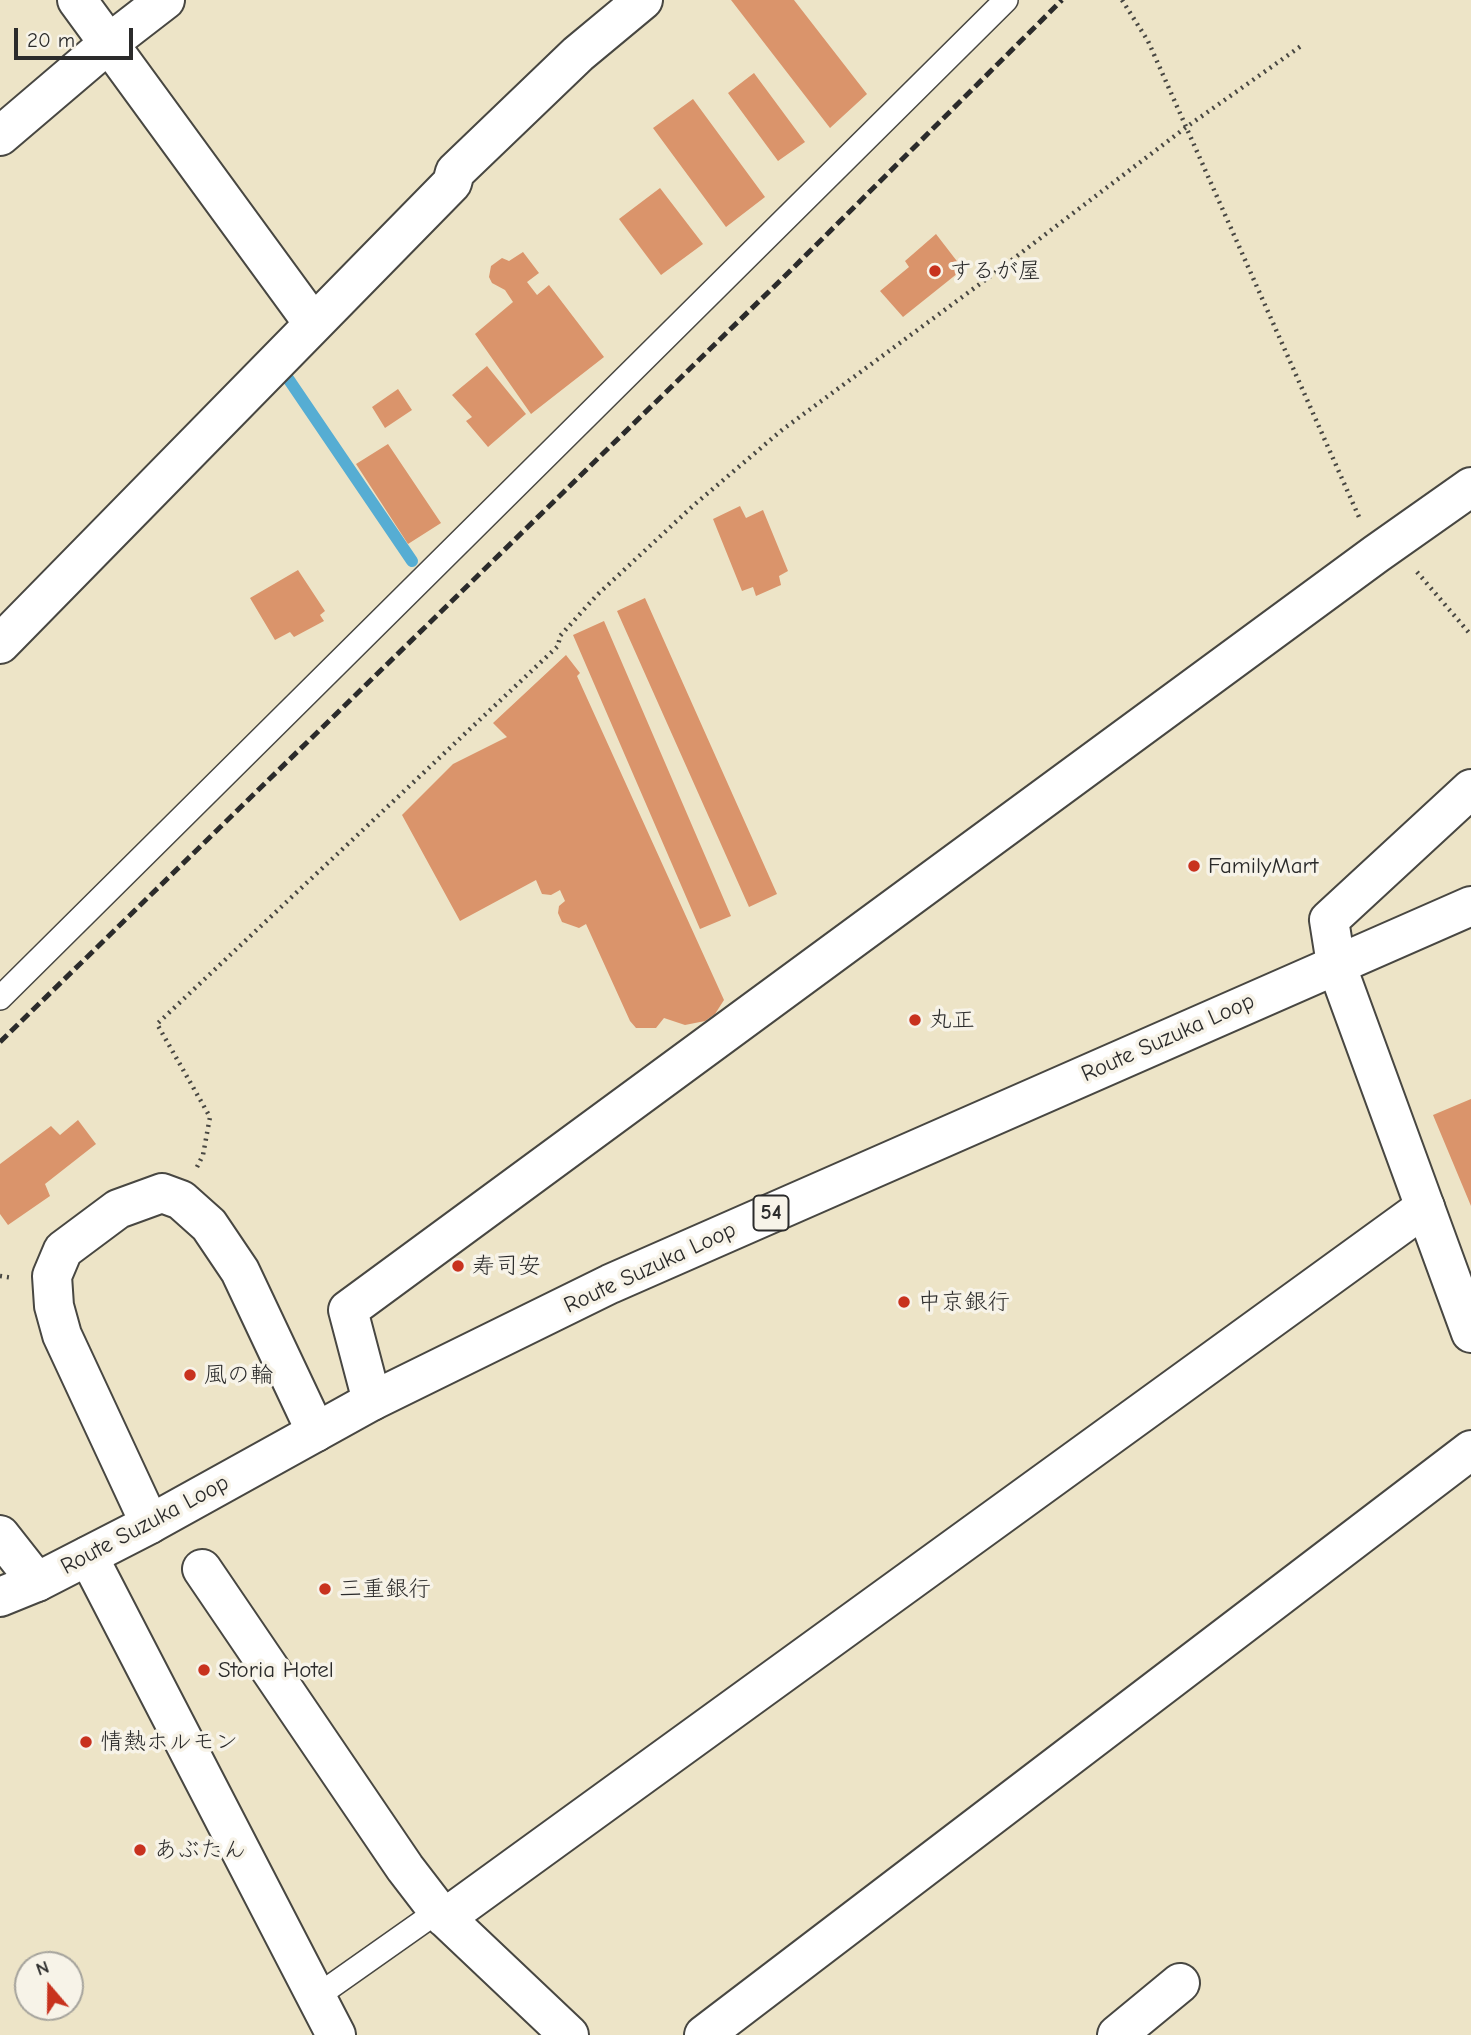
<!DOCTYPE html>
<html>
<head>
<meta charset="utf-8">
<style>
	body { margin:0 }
	#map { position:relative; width:1471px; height:2035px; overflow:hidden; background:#ede4c7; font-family:"Comic Neue",sans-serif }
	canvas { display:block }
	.north { position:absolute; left:14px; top:1951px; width:70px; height:70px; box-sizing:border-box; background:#f7f3e8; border:2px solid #a5a39c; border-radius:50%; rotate:340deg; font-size:19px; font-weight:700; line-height:28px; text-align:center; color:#2b2b2b }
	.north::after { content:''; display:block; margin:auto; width:24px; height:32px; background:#c8321e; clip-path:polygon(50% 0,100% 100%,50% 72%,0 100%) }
	.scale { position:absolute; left:14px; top:28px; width:119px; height:32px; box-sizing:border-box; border:4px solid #2b2b2b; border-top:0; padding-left:9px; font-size:21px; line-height:24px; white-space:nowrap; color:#2b2b2b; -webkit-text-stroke:5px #f7f3e8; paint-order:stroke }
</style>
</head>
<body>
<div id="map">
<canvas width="1471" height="2035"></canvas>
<div class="north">N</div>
<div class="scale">20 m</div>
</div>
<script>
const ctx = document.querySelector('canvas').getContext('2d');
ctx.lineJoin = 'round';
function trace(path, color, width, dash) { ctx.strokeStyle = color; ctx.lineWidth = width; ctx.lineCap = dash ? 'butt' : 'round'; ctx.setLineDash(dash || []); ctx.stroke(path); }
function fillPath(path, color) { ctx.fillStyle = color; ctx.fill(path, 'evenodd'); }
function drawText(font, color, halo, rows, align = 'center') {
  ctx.font = font + ' "Comic Neue","Klee One",sans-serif'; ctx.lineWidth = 7; ctx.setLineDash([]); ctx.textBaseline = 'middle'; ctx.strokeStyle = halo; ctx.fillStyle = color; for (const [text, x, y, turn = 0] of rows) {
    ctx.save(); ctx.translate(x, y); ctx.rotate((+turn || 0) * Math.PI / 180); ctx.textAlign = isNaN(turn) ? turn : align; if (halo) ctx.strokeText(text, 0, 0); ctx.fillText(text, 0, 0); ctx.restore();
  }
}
const stream = new Path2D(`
	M285,374l127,187`);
const building = new Path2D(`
	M731,0h63l73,94 -37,34z
	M754,73l51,69 -27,19 -50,-68z
	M693,99l72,98 -39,30 -73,-99z
	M660,188l43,56 -42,31 -42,-56z
	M936,234l27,35 -60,48 -23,-26 29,-24 -4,-6z
	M523,252l16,21 -12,9 10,13 12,-10 55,72 -73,57 -56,-80 38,-32 -8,-12 -13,-7 -3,-6 2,-11 11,-8 7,3z
	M487,366l39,48 -38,33 -22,-26 6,-4 -20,-22z
	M398,389l14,21 -27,18 -13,-21z
	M388,444l53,79 -33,21 -52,-80z
	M740,506l6,12 17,-8 25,61 -9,5 2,9 -25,11 -3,-9 -11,4 -29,-72z
	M298,570l27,41 -5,4 4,6 -30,16 -4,-5 -15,8 -25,-42z
	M645,598l132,296 -28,13 -132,-296z
	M604,621l127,295 -31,13 -127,-294z
	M566,655l14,18 -3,3 147,324 -9,14 -10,7 -20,4 -21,-7 -8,10h-20l-6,-7 -44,-97 -7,4 -17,-6 -4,-9 1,-7 6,-5 -5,-11 -9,5 -9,-1 -6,-14 -76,41 -58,-106 51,-51 54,-27 -14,-14z
	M1471,1099v107l-38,-91z
	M78,1120l18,24 -51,40 5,12 -42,29 -8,-11v-50l51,-38 9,9z`);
const path = new Path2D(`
	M1122,0l26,41 211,476
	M1417,572l54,63
	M197,1167l6,-12 7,-38 -53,-93 401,-378 2,-10 37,-41 97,-90 88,-75 210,-155 193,-147 116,-82
	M0,1276l13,2`);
const service = new Path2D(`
	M0,998l1006,-998
	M316,1997l122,-86`);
const minor = new Path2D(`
	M77,0l236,323
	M0,136l108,-92 57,-44
	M0,644l452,-461 3,-11 123,-118 65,-54
	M372,1401l-24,-91 1028,-756 95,-67
	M0,1535l37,47
	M202,1569l203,299 33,43 131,124
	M445,1918l980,-711
	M704,2035l767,-585
	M1117,2035l63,-52`);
const tertiary = new Path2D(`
	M1471,789l-142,131 7,44 135,369
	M150,1524l-88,-189 -8,-29 -2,-30 11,-26 55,-41 44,-16 19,7 28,25 31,46 76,161
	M88,1556l248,479`);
const primary = new Path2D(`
	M0,1597l37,-15 113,-58 222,-123 238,-117 861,-378`);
const rail = new Path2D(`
	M0,1042l790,-771 272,-271`);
const markers = [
	[935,271,7,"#c8321e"],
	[1194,866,7,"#c8321e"],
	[915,1020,7,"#c8321e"],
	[458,1266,7,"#c8321e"],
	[904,1302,7,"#c8321e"],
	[190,1375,7,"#c8321e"],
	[325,1589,7,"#c8321e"],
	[204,1670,7,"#c8321e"],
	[86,1742,7,"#c8321e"],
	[140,1850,7,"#c8321e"]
];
const shields = [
	[771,1213,35]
];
const shieldNames = [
	["54",771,1213]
];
const poiNames = [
	["するが屋",949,271],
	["FamilyMart",1208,866],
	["丸正",929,1020],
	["寿司安",472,1266],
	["中京銀行",918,1302],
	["風の輪",204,1375],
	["三重銀行",339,1589],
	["Storia Hotel",218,1670],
	["情熱ホルモン",100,1742],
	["あぶたん",154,1850]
];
const streetNames = [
	["Route Suzuka Loop",1168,1038,-24],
	["Route Suzuka Loop",650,1268,-25],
	["Route Suzuka Loop",145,1525,-28]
];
trace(stream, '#56add3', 12);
fillPath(building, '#da946b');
trace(service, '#484742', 26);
trace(minor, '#484742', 42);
trace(tertiary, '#484742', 42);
trace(primary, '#484742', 42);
trace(path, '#484742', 4.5, [2, 5]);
trace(service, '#fff', 23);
trace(minor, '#fff', 38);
trace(tertiary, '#fff', 38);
trace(primary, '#fff', 38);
trace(rail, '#2b2b2b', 5, [10, 5]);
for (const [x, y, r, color] of markers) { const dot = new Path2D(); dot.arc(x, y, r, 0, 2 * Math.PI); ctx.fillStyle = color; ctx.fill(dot); trace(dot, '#f7f3e8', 2.5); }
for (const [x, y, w] of shields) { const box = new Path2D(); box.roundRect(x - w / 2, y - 17.5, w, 35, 5); ctx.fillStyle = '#f7f3e8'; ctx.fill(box); trace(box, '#2b2b2b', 2); }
drawText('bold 21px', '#2b2b2b', null, shieldNames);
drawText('23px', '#2b2b2b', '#f7f3e8', poiNames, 'left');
drawText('23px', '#2b2b2b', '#f7f3e8', streetNames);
</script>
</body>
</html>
